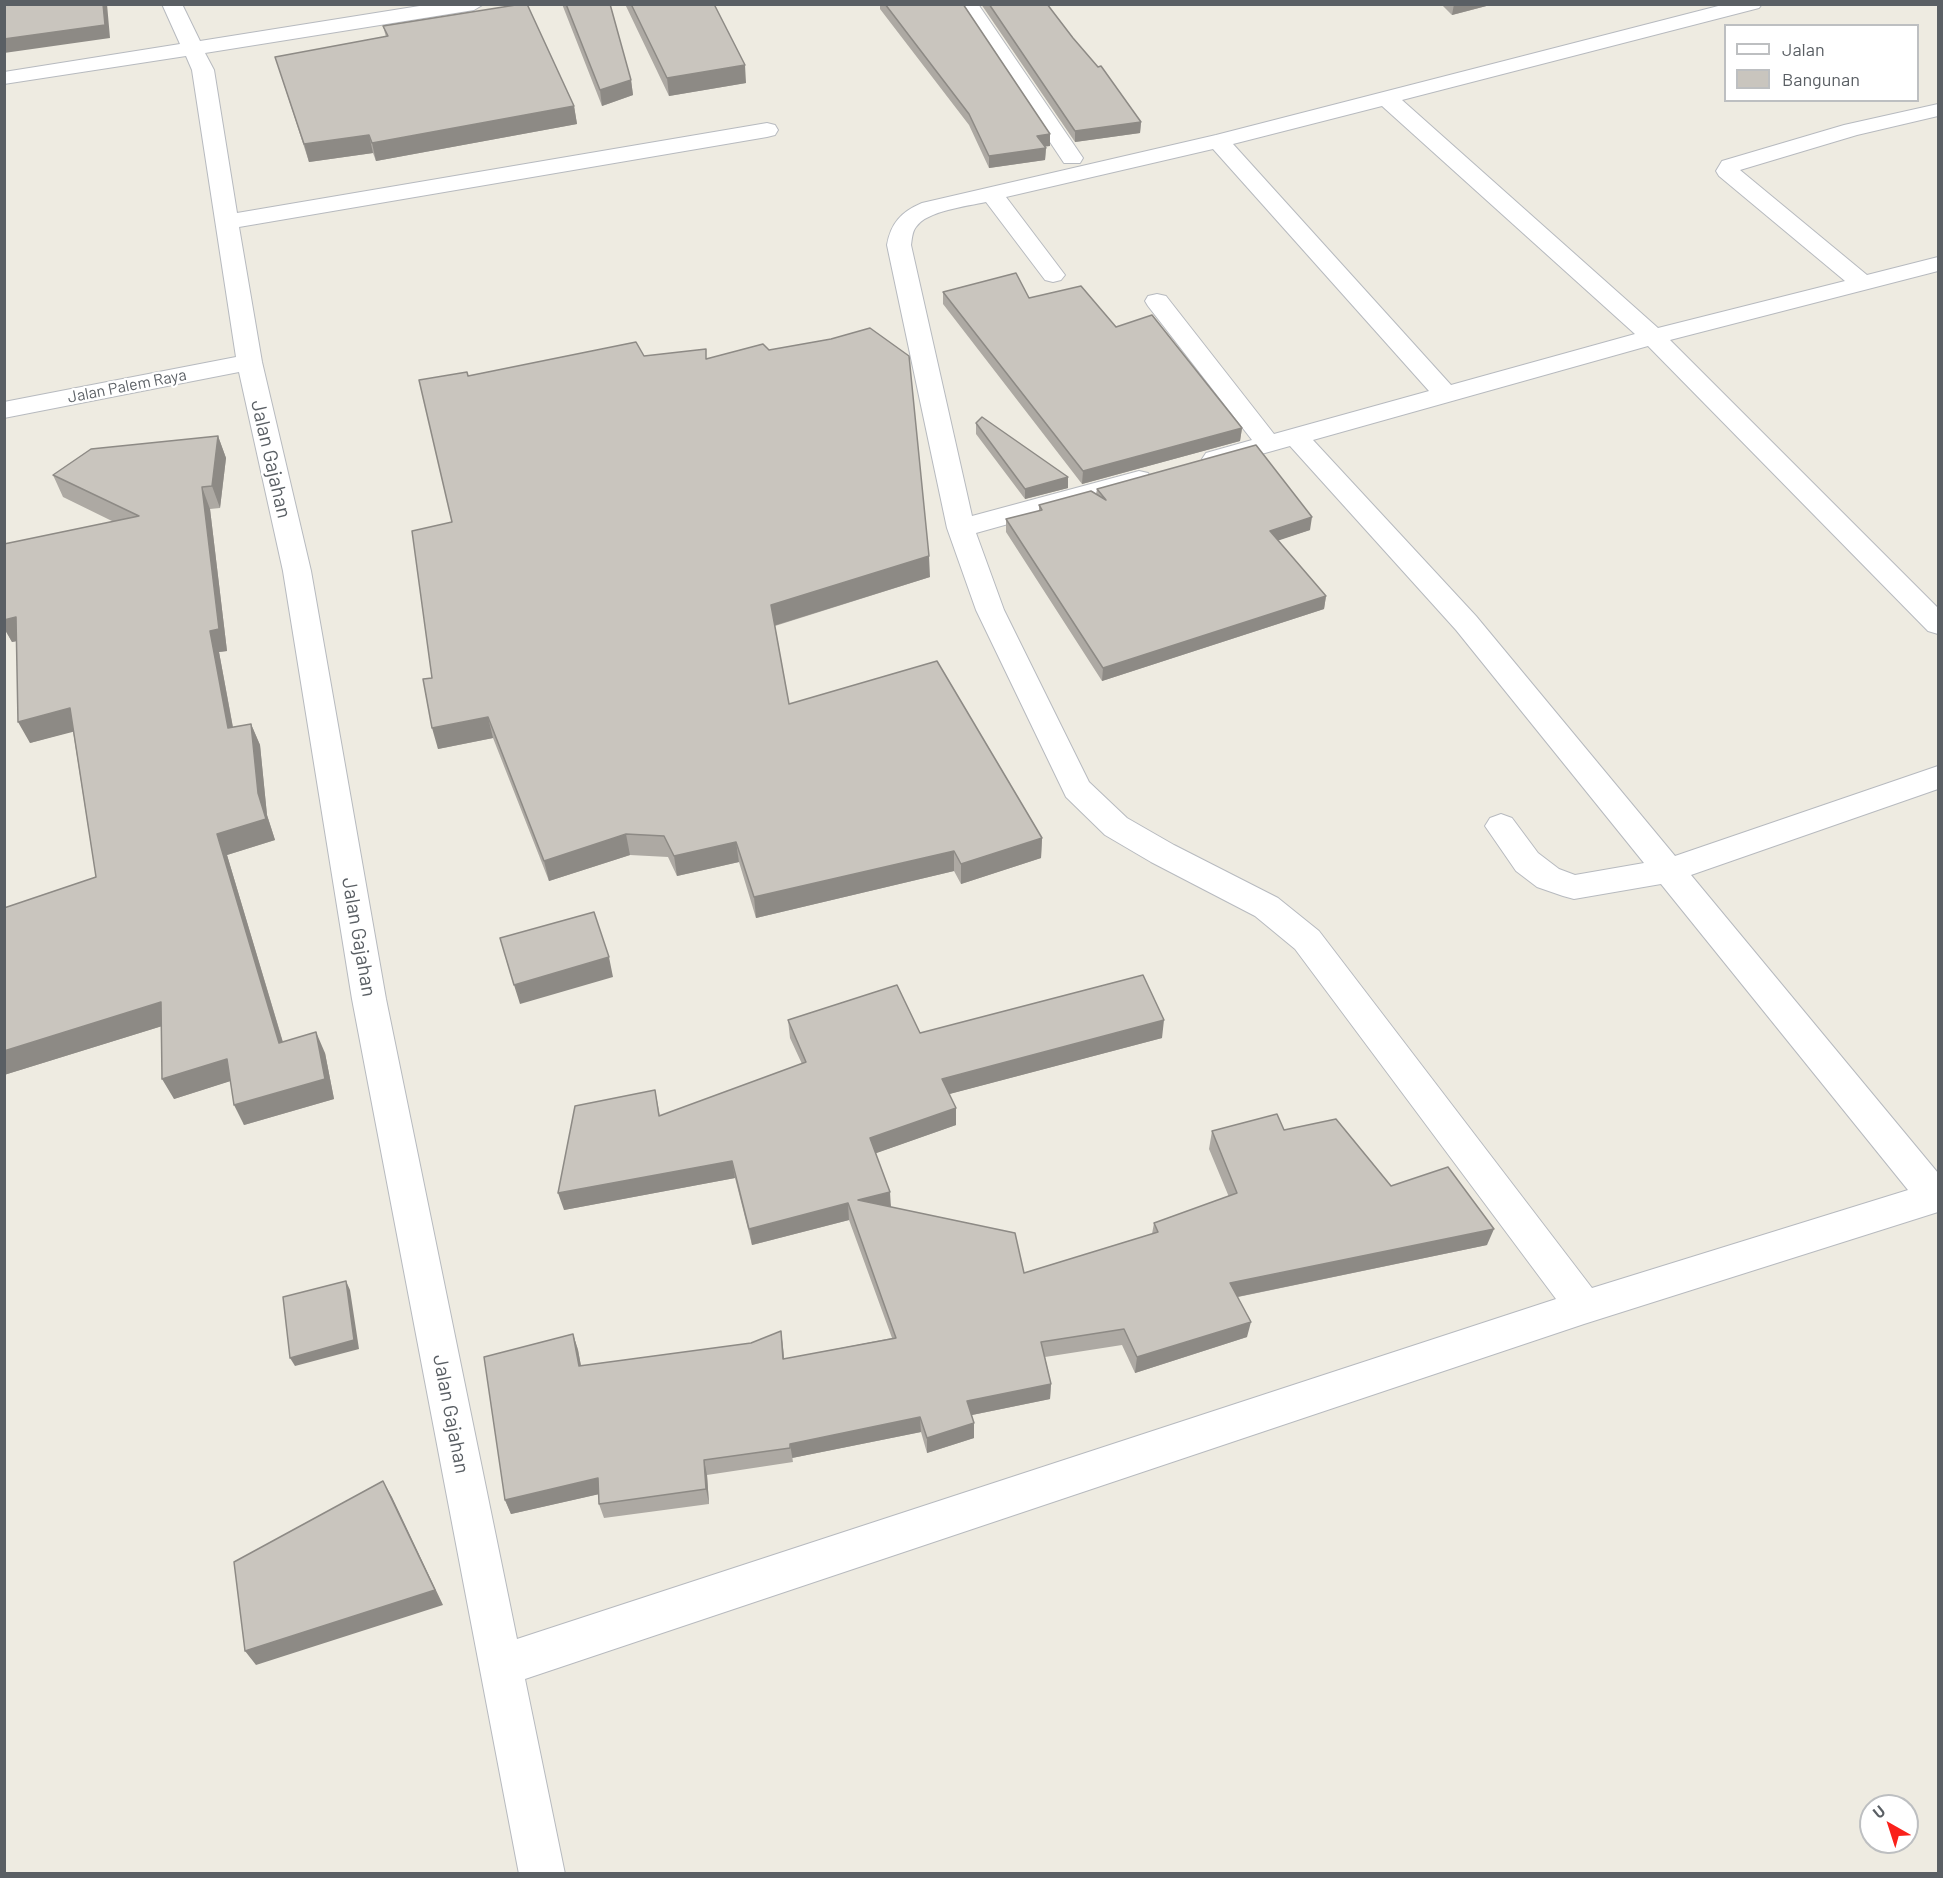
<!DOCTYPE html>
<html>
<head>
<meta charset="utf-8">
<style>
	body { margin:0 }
	#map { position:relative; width:1943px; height:1878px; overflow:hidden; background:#eeebe1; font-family:Barlow,sans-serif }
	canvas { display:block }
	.frame { position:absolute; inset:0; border:6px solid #5a5f64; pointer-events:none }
	.legend { position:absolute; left:1724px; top:24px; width:195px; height:78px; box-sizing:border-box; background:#fff; border:2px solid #bdbfc1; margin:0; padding:8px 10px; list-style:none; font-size:18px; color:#5a5f64 }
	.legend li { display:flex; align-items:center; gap:12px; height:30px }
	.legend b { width:30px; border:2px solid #bdbfc1 }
	.north { position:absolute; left:1859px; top:1794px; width:60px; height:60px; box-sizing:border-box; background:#fff; border:2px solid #bdbfc1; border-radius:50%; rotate:321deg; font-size:16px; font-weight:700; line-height:24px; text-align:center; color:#5a5f64 }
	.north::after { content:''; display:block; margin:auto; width:21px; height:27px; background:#fa211b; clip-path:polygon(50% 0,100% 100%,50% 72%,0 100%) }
</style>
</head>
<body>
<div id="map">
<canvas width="1943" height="1878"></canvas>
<div class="frame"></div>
<ul class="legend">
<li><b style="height:8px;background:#fff"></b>Jalan</li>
<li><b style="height:16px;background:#c9c5be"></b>Bangunan</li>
</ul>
<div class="north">U</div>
</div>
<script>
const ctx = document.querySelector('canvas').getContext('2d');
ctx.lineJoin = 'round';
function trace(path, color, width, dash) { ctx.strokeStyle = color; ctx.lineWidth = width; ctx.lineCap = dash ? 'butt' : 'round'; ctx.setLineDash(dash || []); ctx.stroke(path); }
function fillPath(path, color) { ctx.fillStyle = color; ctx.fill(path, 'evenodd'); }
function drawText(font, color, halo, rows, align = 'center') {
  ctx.font = font + ' Barlow,sans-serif'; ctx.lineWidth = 4.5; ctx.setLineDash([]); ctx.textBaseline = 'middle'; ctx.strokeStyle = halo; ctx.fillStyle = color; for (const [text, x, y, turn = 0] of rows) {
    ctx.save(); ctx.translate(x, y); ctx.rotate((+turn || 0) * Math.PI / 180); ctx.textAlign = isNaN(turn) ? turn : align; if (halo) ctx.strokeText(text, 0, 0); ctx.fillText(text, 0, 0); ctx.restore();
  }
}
const minor = new Path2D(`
	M162,4h20l18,37 232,-37h52l-10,6 -269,43 9,17 23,143 530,-90 8,2 3,5 -3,5 -8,2 -528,90 23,135 49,209 75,428 131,640 1039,-340 -261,-350 -40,-33 -104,-54 -46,-27 -39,-38 -90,-187 -29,-82 -60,-283c4,-22 14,-33 35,-42l294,-68 510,-131h36l-3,4 -357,92 256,228 187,-47 -126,-105 -3,-5 6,-10 122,-36 94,-21v12l-81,19 -117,35 127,105 71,-18v14l-268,69 268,268v26l-10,-3 -280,-285 -335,94 163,176 199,240 263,-90v23l-247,86 247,298v39l-354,112 -1059,355 40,195h-46l-167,-875 -69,-428 -44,-199 -235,46v-16l232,-45 -44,-287 -6,-14 -182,28v-12l176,-28zM1382,106l253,228 -184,51 -218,-241zM1213,149l216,242 -155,43 -108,-138 -9,-2 -9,2 -3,5 3,5 104,134 -46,13 -4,6 4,6 9,2 75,-21 166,184 188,233 -69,12 -16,-6 -21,-16 -26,-35 -11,-4 -11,4 -5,8 31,45 21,16 26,9 11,3 87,-15 247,306 -316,98 -273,-357 -41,-33 -104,-53 -47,-27 -38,-36 -85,-172 -28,-77 172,-48 4,-6 -4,-6 -9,-2 -167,45 -61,-271c1,-6 1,-13 5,-18 10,-16 52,-21 70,-25l59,78 8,2 8,-2 4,-5 -59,-78z
	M958,4h20l105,154 -3,5h-16z`);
const wall = new Path2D(`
	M562,4h48l21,76 2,15 -31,11z
	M625,4h89l32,79 -77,13z
	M880,4h83l87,130v12h-6l2,2 -1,12 -56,8 -20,-43 -89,-116z
	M981,4h66l26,34 68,84 -1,11 -65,9z
	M1441,4h53l-42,11z
	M383,26l191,80 3,18 -201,37 -3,-8 -64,9 -34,-105 111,-20z
	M943,292l86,6 87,29 126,101 -2,13 -158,43 -139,-180z
	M644,356l63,3 223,218 -155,49 14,78 253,134 -1,20 -80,26 -7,-13 -198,47 -17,-56 -62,14 -9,-19 -38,-2 -81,26 -56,-143 -55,11 -6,-71 20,-156 16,-146z
	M976,423l92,65 -43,11 -49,-65z
	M218,436l8,22 -6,50 -10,1 17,142 -8,1 14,75 18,-3 9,21 7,70 8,25 -48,15 56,187 42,11 9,46 -90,26 -14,-44 -56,18 -12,-73 -158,49v-167l92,-31 -23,-146 -43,12 -13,-102 -5,1 -8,-14v-84l110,-22 -51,-25 -10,-22z
	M1097,489l213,41 -32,10 48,56 -2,13 -222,72 -96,-149v-13l33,-8v-6l57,-11z
	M788,1020l132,13 242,5 -213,56 7,14v17l-80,28 15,54 133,66 128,-39 2,-11 75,-26 -20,-48 3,-18 72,-1 107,56 96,59 -249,52 9,40 -112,36 -13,-28 -77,12 6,27 -1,15 -78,16 2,23 -47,15 -6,-21 -129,26 1,4 -86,13 2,29 -105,14 -5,-14v-10l-88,20 -6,-14 68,-166 5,16 3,16 202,-19 1,12 108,-21 -43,-118 -97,25 -17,-67 -171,32 91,-120 5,26 142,-52 -12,-26z`);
const shadedWall = new Path2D(`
	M103,4h4l3,34 -106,15v-14z
	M1454,4h40l-42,11z
	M745,65l1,18 -77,13 -2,-18z
	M631,80l2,15 -31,11 -2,-16z
	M574,106l3,18 -201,37 -4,-18z
	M1141,122l-1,11 -65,9v-11z
	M1050,134v12l-14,2 1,-12z
	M369,135l4,18 -64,9 -5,-18z
	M1046,148l-1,12 -56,8v-12z
	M1242,428l-2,13 -158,43 1,-13z
	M218,436l8,22 -6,50 -8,-22z
	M1068,477v11l-43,11v-10z
	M202,487l8,22 17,142 -8,1 18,98 -9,-22 -18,-97z
	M1312,517l-2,13 -42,14 2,-13z
	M929,556l1,21 -157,49 -2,-21z
	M1326,596l-2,13 -222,72 1,-13z
	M16,617l11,22 -15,3 -8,-14v-8z
	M70,708l10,22 -50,13 -12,-21z
	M488,717l5,21 -55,11 -6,-21z
	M251,724l9,21 7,70 8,25 -48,15 62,208 -10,-20 -62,-209 41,-41z
	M626,834l4,21 -81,26 -5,-20z
	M1042,838l-1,20 -80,26v-20z
	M736,842l3,20 -62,14 -3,-20z
	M954,851v20l-198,47 -2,-21z
	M609,957l4,20 -93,27 -6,-19z
	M161,1002l11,21 -168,52v-24z
	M1164,1020l-2,18 -220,58v-17z
	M316,1032l9,21 9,46 -90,26 -10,-20z
	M227,1059l10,20 -63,20 -12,-20z
	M956,1108v17l-85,30 -1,-17z
	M732,1161l3,17 -171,32 -6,-17z
	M890,1192l1,16 -33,-8z
	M848,1203l1,17 -97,25 -3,-16z
	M1494,1229l-7,16 -260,54 3,-16z
	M346,1281l4,9 9,59 -64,17 -5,-8z
	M1251,1322l-4,15 -112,36 2,-16z
	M781,1331l2,16 2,27 -2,-15z
	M573,1334l5,16 6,32 -5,-16z
	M1051,1384l-1,15 -83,17v-15z
	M920,1417l1,15 -129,26 1,4 -3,-18z
	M974,1423v15l-47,15v-15z
	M704,1460l3,15 2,29 -3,-15z
	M598,1478l6,15 -93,21 -6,-14z
	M383,1481l9,16 51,108 -187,60 -11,-14z`);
const building = new Path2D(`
	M4,4h99l2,21 -101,14z
	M522,4h5l47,102 -202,37 -3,-8 -65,9 -29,-87 113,-21 -5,-10z
	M566,4h44l21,76 -31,10z
	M631,4h83l31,61 -78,13z
	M885,4h78l87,130 -13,2 9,12 -57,8 -20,-42z
	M989,4h58l26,34 25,29 3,-1 40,56 -66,9z
	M1016,273l13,25 52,-12 35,41 36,-12 90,113 -159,43 -140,-179z
	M870,328l39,28 20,200 -158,49 18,99 148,-43 105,177 -81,26 -7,-13 -200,46 -18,-55 -62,14 -10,-20 -38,-2 -82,27 -56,-144 -56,11 -9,-49 9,-1 -20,-147 40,-9 -33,-142 48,-8 1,4 168,-34 8,14 62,-7v10l57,-15 6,6 62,-11z
	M982,417l86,60 -43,12 -49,-66z
	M218,436l-6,50 -10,1 17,142 -9,2 18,97 23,-4 7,69 8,26 -49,15 62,209 37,-11 9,47 -91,26 -7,-46 -65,20 -1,-77 -157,49v-143l92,-31 -26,-169 -52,14 -2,-105 -12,3v-76l135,-28 -86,-41 38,-26z
	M1256,445l56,72 -42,14 56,65 -223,72 -97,-149 36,-9 -3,-5 52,-14 15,9 -9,-11z
	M594,912l15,45 -95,28 -14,-47z
	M1143,975l21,45 -222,59 14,29 -86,30 20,54 -32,8 157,33 9,40 134,-41 -4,-9 83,-30 -25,-62 65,-17 7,16 52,-11 55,67 57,-19 46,62 -264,54 21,39 -114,35 -13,-28 -83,13 10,42 -84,17 7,22 -47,15 -7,-21 -130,27v4l-86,12 2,29 -107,15 -1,-26 -93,22 -21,-143 89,-23 6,32 172,-23 30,-12 2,28 113,-21 -48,-135 -99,26 -17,-68 -174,32 17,-87 80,-16 4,26 147,-54 -18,-42 109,-35 23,48z
	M346,1281l8,59 -64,18 -7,-61z
	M383,1481l52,109 -190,61 -11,-89z`);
const farStreetnames = [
	["Jalan Palem Raya",127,386,-11]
];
const streetNames = [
	["Jalan Gajahan",271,459,77],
	["Jalan Gajahan",359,937,80],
	["Jalan Gajahan",451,1414,79]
];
trace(minor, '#b7babf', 2);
fillPath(minor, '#fff');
fillPath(wall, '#ada9a3');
fillPath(shadedWall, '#8d8a85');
fillPath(building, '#c9c5be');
trace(building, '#8d8a85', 1.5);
drawText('16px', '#5a5f64', '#fff', farStreetnames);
drawText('20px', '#5a5f64', '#fff', streetNames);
</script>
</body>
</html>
